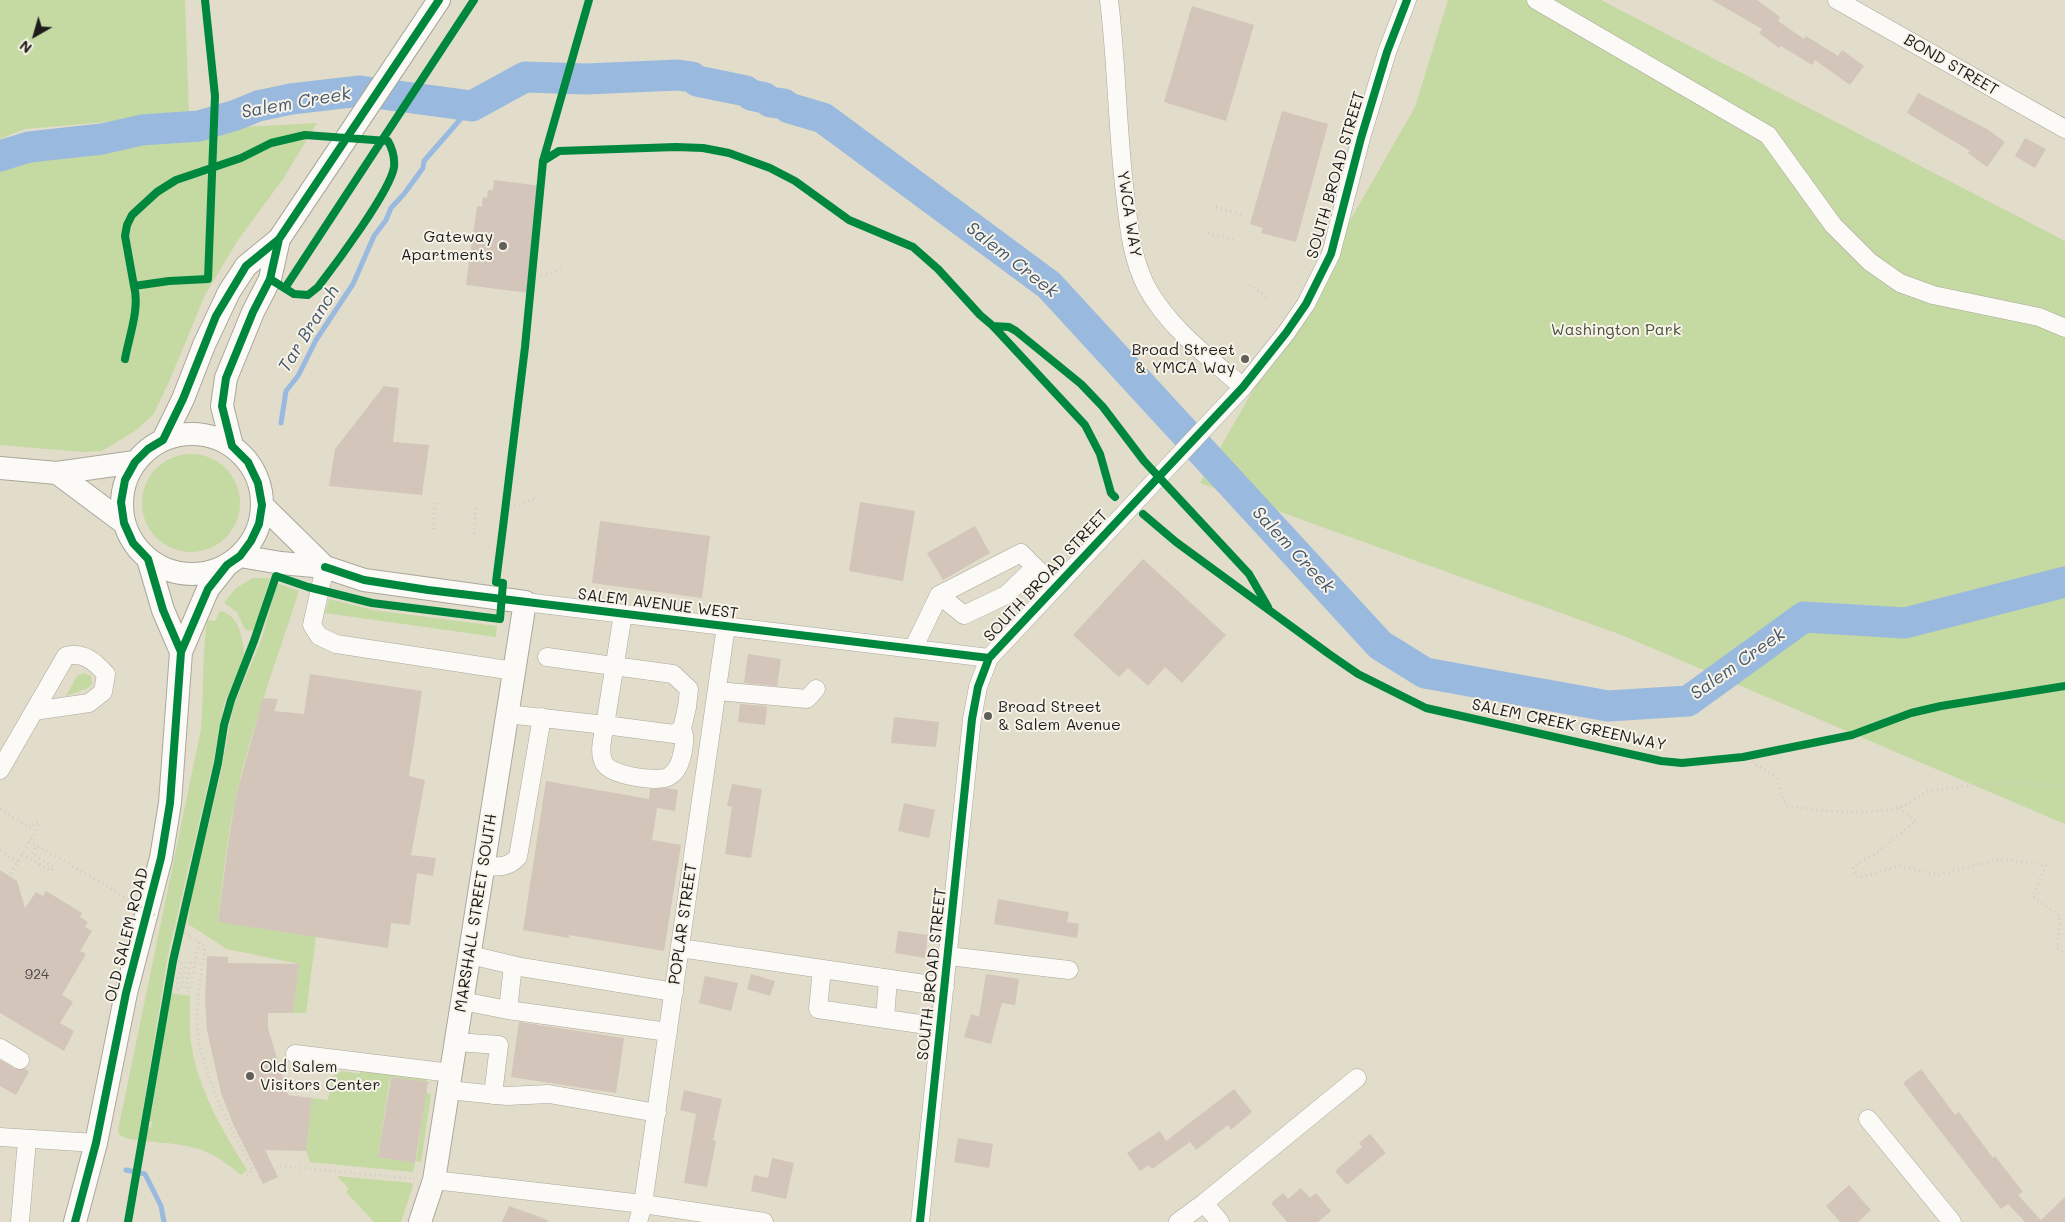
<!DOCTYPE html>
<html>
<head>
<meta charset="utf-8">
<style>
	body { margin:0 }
	#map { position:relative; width:2065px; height:1222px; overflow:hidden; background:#e2dcca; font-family:Mali,sans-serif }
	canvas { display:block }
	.north { position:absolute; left:10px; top:10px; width:50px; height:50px; -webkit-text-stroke:4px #f7f3e8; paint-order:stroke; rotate:218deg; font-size:14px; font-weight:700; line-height:20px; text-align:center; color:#1c1c1c }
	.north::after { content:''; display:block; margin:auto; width:18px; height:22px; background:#1c1c1c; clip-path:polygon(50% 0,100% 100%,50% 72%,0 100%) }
</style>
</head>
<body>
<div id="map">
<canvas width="2065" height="1222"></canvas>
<div class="north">N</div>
</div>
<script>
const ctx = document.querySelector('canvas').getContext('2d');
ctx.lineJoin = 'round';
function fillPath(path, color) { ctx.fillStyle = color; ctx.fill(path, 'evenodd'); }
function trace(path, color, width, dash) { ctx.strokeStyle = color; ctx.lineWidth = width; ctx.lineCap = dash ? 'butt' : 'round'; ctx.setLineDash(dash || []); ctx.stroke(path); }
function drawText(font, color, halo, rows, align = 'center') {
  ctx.font = font + ' Mali,sans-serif'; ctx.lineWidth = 4; ctx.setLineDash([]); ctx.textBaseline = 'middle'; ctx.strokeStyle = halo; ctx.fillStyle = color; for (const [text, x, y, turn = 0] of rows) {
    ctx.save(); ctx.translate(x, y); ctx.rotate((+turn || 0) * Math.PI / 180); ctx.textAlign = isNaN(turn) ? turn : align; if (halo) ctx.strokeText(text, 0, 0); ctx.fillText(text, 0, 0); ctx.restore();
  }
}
const green = new Path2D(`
	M0,0h185l4,115 -164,14 -25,10z
	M1448,0h153l464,241v583l-446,-190 -419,-151 215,-376z
	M317,123l-34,56 -45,61 -33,55 -36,87 -16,33 -18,16 -33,20 -20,1 -82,-7v-281l69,-11 64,-7 57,-16z
	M142 503a49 49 0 1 1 98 0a49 49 0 1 1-98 0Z
	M253,578h17l-15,49 -2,3 -5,1 -4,-3 -7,-16 -13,-9 12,-15z
	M277,583l22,8c-22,68 -47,135 -63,205 -9,41 -13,84 -18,125l98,15 -10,77h-13l6,-49 -72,-15 -39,-25 3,-26 30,-126 12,-65 28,-66z
	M329,599l44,11 124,16 -1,11 -171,-24z
	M220,611c19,3 24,30 24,46l-20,47 -11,59 -45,192 -30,185c-8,-1 -13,-1 -19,-6l-1,-4 83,-401c3,-37 1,-73 6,-109l8,1z
	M83,673l8,3 1,8 -4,4 -22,8 11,-20z
	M171,993l19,3c0,15 -1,31 1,47 7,47 31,87 56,127l-6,5c-37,-31 -50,-29 -96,-34l3,-14 3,1 1,-7h-3z
	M360,1070l64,9 8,5 -42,-7 -12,80 37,6 -2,9 -103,-10 -4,-11 6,-53 16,2 4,-23 10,-6 18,3z
	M426,1092l5,3 -10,67 -5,-1z
	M337,1176l75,7 1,3 -12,36h-27l-28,-30 3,-3z`);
const stream = new Path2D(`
	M281,423l5,-32 12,-15 18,-36 37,-56 21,-48 12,-16 5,-12 13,-14 19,-26 1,-7 48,-55
	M126,1170l19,4 16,32 3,16`);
const river = new Path2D(`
	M0,156l29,-9 73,-8 40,-9 57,-4 37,-11 22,-9 33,-7 69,-8 112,15 53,-29 61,2 92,-4 14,2 5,4 49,10 5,4 14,3 5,4 14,2 5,4 34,10 226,167 331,360 45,28 183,33 80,-5 116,-84 101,6 160,-41`);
const building = new Path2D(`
	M1712,0h45l23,17 -2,4 26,18 2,-3 32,20 4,-6 22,16 -14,19 -35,-25 -3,5 -31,-19 -2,2 -20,-15 3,-4z
	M1192,6l62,19 -28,96 -62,-19z
	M1918,93l69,36 18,13 -18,25 -19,-14 2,-2 -63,-38z
	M1282,111l46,13 -32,118 -35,-9 2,-5 -13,-4z
	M2025,138l21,11 -11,19 -20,-12z
	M494,180l47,6 -12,107 -63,-8 11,-79 5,1 1,-10 4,1 1,-8h5z
	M384,386l15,2 -6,54 36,3 -7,50 -93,-9 6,-37z
	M860,502l55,9 -12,70 -54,-10z
	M600,521l110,15 -8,62 -110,-15z
	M975,526l15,27 -47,27 -16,-27z
	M1143,559l83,76 -44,48 -17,-16 -17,19 -20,-18 -9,9 -46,-42z
	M748,654l33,5 -4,27 -33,-3z
	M310,674l112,17 -13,85 16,4 -14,75 25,3 -3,18 -16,-3 -7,52 -19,-2 -3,25 -170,-26 11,-84 7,-42 27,-98 15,1 -4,12 30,3z
	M740,704l27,2 -2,19 -27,-3z
	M894,717l45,5 -3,25 -45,-4z
	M546,781l103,18 1,-10 17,-1 11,2 -3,21 -18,-3 -5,32 29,5 -17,106 -95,-16v3l-46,-8z
	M732,784l30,5 -11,69 -26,-4 7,-47 -5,-1z
	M904,803l31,7 -6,28 -31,-7z
	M0,870l17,11 8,27 11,-16 7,4 3,-5 36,22 -2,4 8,5 -3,5 7,4 -12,20 6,3 -24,41 11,7 -13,21 14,8 -10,20 -64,-38z
	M998,899l71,13 -2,10 12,2 -2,14 -83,-14z
	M898,931l30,4 -3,23 -30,-5z
	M207,956l21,1v6l71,1 -6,49h-25v15l20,67 24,3 -6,53 -41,-1 13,27 -15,7 -30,-60 -12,-31 -14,-63 -2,-30z
	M751,974l24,7 -5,15 -23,-7z
	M986,974l33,5 -4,26 -13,-2 -11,41 -27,-7 7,-23 8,3z
	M705,976l33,7 -7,28 -32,-8z
	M519,1022l105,16 -8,55 -105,-16z
	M0,1060l15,9h10l4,3 -13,23 -16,-9z
	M1921,1069l34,46 4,-3 34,46 2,-2 28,36 -5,3 23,25 24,-23v25h-40l-17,-18 -7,5 -98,-126z
	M391,1077l37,5 -13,81 -37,-6z
	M1234,1089l18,23 -21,18 -3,-5 -32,25 -6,-8 -38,27 -3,-4 -9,6 -13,-18 33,-22 6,10z
	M684,1090l38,9 -9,41 3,1 -9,46 -23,-4 12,-69 -16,-4z
	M1370,1134l16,19 -39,32 -12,-14 27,-24 -3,-4z
	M958,1138l35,6 -4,24 -35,-6z
	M772,1158l22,5 -8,36 -35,-8 3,-16 14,3z
	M1849,1185l22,25 -13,12h-18l-14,-16z
	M1301,1188l9,10 6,-5 15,18 -13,11h-31l-16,-19 12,-10 5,6z
	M509,1206l39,14v2h-46z`);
const path = new Path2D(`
	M1216,207l25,8
	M1208,233l25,7
	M541,276l22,-8
	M1249,285l18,12
	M505,510l30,-12
	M433,529l2,-27
	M474,534l2,-27
	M1743,757l32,19 11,30c36,5 75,9 111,2 12,-2 22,-15 34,-17 44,-8 90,-9 134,-5
	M1899,808l17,13 -37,30 -26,16 5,11 41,-12 40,9 61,-16 46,6 -13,32 27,19 -3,32 8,6
	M0,809l31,19 5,-6 4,2 -31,52
	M29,841l69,40
	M0,851l18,11
	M22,854l29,17 3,-4 -22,-13 5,-9
	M199,942l6,5c-4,27 -10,61 -7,88 6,44 34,95 55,135l-8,6
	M173,961l9,1 -6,28h5l5,-28 4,1 -4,27 4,1 9,-49 -8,-5
	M280,1166l135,13`);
const minor = new Path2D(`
	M1109,0c8,64 8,129 16,194 4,32 6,62 21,92 22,41 62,71 97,101
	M1536,0l232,135 65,90 37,37 30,21 33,12 106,22 26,11
	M1837,0l228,129
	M325,567l-13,58 7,11 17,8 178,27
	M939,595l25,20 42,-20 29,-28
	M525,602l464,56
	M913,649l26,-54 82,-42 34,34
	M547,657l126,17 16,15 -2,18 -5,22 -8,5 -69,-9c-2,11 -7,27 -1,38 7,13 52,19 64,14 10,-5 13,-16 15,-26 1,-9 3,-14 -1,-22
	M717,691l90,8 9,-10
	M507,714l98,11 18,-111
	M0,770l66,-114c18,-4 28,5 40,18l-3,18 -14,11 -55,8
	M484,866c14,1 24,2 34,-9l24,-140
	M680,948l265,39
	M470,955l51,12 153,25
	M948,956l121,14
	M513,965l-5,45 160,22
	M822,969l-4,40 122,18
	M462,1001l46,9
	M885,1018l3,-39
	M456,1042l43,3 -6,50
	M0,1048l20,12
	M295,1054l156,19
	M448,1090l59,6 42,-2 108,19
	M1868,1119l84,103
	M0,1137l96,6
	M434,1180l209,24 121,18
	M1204,1203l16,19
	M20,1222l7,-82
	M638,1222l5,-18 83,-578
	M920,1222l52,-503 6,-32 11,-29 254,-271 43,-54 20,-29 25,-50 30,-116 26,-86 20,-52
	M1178,1222l26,-19 153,-125`);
const major = new Path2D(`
	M122 504a70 70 0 1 1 140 0a70 70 0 1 1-140 0Z
	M163,440l20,-41 21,-54 25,-53 17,-26 33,-27 160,-239
	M232,446l-10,-40 4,-28 27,-66 17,-33 9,-40
	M0,468l57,5 78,-11
	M57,473l67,50
	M262,505l63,62
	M240,556l41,7 44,4 39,13 161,22 -91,578 -14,42
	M148,559l15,51 18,42
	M75,1222l21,-79 30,-150 35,-135 9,-55 11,-151 27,-63 19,-24`);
const pathBridge = new Path2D(`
	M98,881l93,56`);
const cycleway = new Path2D(`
	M205,0l10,96 -7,183 -39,2 -35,5 -9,-50 2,-11 5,-10 25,-23 19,-12 65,-22 30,-15 34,-8 83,6c5,9 7,16 6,26 -3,23 -59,98 -76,120l-10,8 -14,-1 -24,-15
	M543,161l16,-10 117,-4 27,1 26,5 41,15 25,13 54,39 64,27 25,22 42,46 13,11 92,99 15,29 11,39 4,4
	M285,288l189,-288
	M993,326l16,1 7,4 65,53 22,23 41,54 105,113 19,33
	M125,359c4,-23 15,-50 9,-73
	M1143,514l33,28 153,112 29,20 68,34 235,53 21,2 61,-6 109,-22 59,-22 30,-7 124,-20
	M325,567l39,13 64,10 561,68
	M181,652l-18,-42 -15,-51 -15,-16 -9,-20 -3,-21 4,-22 10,-18 13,-13 15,-9 20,-41 33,-83 30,-50 33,-27 160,-239
	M75,1222l21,-79 30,-150 35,-135 9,-55 11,-151 27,-63 19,-24 13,-9 11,-15 8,-17 3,-19 -4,-22 -10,-21 -16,-16 -10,-40 4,-28 27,-66 17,-33 9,-40
	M128,1222l45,-261 45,-198 6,-38 7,-25 23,-59 22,-65 32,11 64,16 128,16 3,-36 -7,-1 7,-55 22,-180 18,-186 46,-161
	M920,1222l52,-503 6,-32 11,-29 254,-271 43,-54 20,-29 25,-50 30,-116 26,-86 20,-52`);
const markers = [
	[503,246,5,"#615f59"],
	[1245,359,5,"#615f59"],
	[988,716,5,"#615f59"],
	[250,1076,5,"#615f59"]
];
const numberNames = [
	["924",37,975]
];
const streetNames = [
	["BOND STREET",1951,65,30],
	["SOUTH BROAD STREET",1336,175,-74],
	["YWCA WAY",1129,214,81],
	["SOUTH BROAD STREET",1046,576,-47],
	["SALEM AVENUE WEST",658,604,7],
	["SALEM CREEK GREENWAY",1569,725,12],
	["MARSHALL STREET SOUTH",476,913,-81],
	["POPLAR STREET",683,924,-82],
	["OLD SALEM ROAD",127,935,-76],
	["SOUTH BROAD STREET",932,974,-84]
];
const poiNames = [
	["Gateway",493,237],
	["Apartments",493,255],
	["Broad Street",1235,350],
	["& YMCA Way",1235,368],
	["Broad Street",998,707,"left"],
	["& Salem Avenue",998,725,"left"],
	["Old Salem",260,1067,"left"],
	["Visitors Center",260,1085,"left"]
];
const parkNames = [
	["Washington Park",1616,330]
];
const waterNames = [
	["Salem Creek",296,103,-10],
	["Salem Creek",1012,260,38],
	["Tar Branch",309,329,-58],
	["Salem Creek",1293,550,47],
	["Salem Creek",1738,664,-35]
];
fillPath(green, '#c5d9a2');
trace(stream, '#99bade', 5);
trace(river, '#99bade', 31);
fillPath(building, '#d3c5ba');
trace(minor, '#aaa79b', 19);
trace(major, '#aaa79b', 24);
trace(path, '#cecdc8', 3, [1, 4]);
trace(minor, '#fbfaf7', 18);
trace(major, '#fbfaf7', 22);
trace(pathBridge, '#cecdc8', 3, [1, 4]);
trace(cycleway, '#00873e', 8);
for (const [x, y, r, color] of markers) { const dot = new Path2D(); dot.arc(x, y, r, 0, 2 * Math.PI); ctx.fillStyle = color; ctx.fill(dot); trace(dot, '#f7f3e8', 2); }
drawText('14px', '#4a4644', null, numberNames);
drawText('16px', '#1c1c1c', '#f7f3e8', streetNames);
drawText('16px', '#1c1c1c', '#f7f3e8', poiNames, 'right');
drawText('16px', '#48543a', '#f7f3e8', parkNames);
drawText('italic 18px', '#42566d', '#f7f3e8', waterNames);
</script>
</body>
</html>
